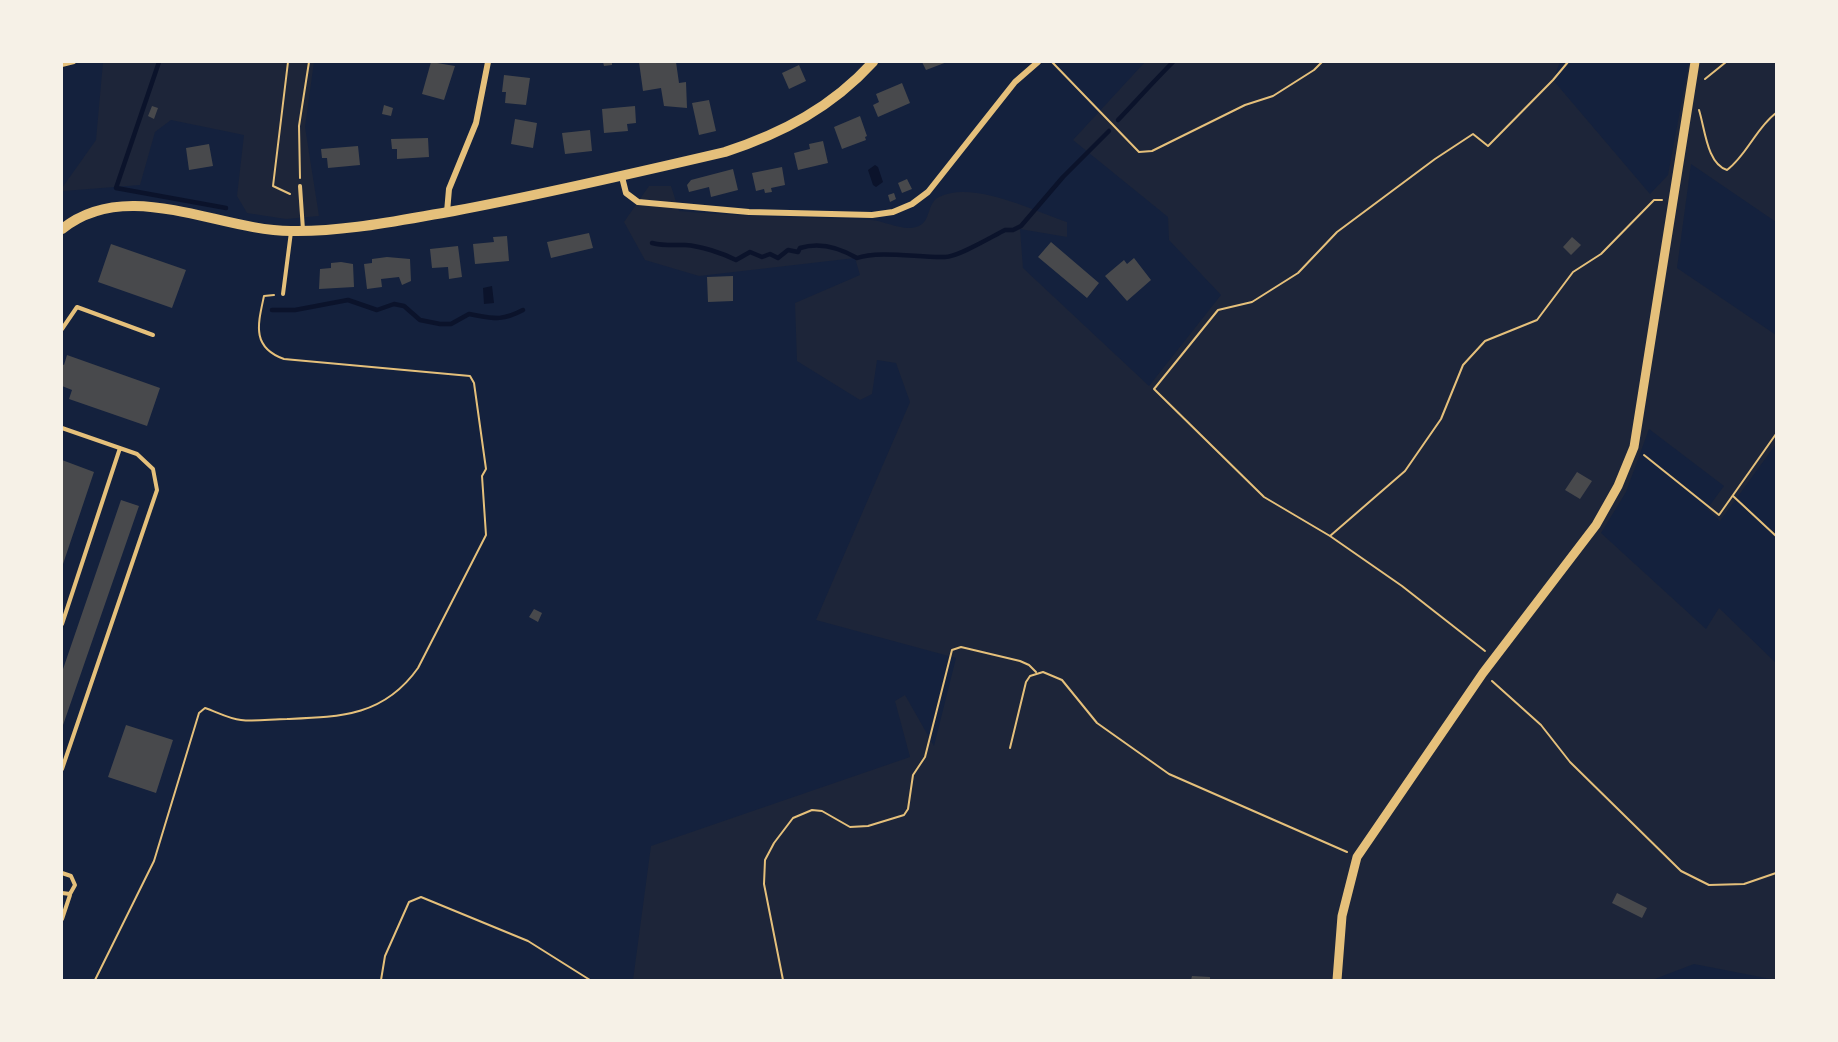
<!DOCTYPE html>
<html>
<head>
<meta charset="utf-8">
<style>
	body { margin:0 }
	#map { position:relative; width:1838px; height:1042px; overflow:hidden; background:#14213d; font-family:Barlow,sans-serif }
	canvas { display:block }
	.frame { position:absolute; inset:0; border:63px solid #f6f1e7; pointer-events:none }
</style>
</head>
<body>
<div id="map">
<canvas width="1838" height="1042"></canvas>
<div class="frame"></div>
</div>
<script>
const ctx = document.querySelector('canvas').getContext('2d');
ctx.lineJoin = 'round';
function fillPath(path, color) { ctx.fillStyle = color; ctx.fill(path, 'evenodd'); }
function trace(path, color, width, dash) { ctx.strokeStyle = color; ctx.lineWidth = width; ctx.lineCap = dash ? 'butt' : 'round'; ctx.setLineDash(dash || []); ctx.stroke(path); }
const green = new Path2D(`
	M103,62h211l-9,65 14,89 -33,3 -39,-6 -10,-17 7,-61 -73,-15 -16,12 -15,53 -77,6 -1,6v-9l34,-48z
	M1145,62h415l-7,18 97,114 18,-19 21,-113h87v160l-85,-58 -14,104 99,67v109l-56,77 -13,-12 17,-23 -75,-57 -23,63 -25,41 105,96 13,-21 57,55v317l-82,-16 -42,16h-1019l18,-134 259,-89 -15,-56 10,-6 29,51 22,-88 -140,-38 94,-218 -14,-39 -19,-3 -5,34 -12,6 -63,-39 -2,-58 65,-28 -5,-17 -156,18 -54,-16 -21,-38 25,-36h22l8,25c64,6 128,6 192,9 14,1 31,11 45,7 16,-4 10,-24 23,-30 34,-17 95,14 128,25v15l-47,-8 3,39 126,118 72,-91 -52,-55 -1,-23 -95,-77z`);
const water = new Path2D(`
	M875,165l3,2 5,15 -7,5 -3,-2 -5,-15z
	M492,286l2,17 -10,1 -1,-16z`);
const stream = new Path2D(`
	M159,62l-43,126 110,20
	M1118,120c19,-20 36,-39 55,-58
	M652,243c12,3 22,2 33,2 16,1 37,8 51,15l14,-8 12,5 8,-3 8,4 10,-8 10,2 2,-4c19,-6 40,0 57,10 22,-8 63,0 88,-1 13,0 46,-20 60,-27h8l8,-4 42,-49 46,-46
	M272,310h23l53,-10 29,10 17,-6 10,2 16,14 20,4h11l18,-10c24,4 31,8 54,-4`);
const building = new Path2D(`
	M431,62l24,4 -11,34 -22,-6z
	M603,62h9v3l-8,1z
	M639,62h37l3,21 7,-1 1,26 -23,-2 -3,-18 -18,3z
	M922,62h25l-21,8z
	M799,65l7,16 -17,8 -7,-16z
	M504,75l26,3 -4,27 -21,-2 1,-11h-4z
	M902,83l8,20 -32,14 -5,-12 6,-3 -3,-8z
	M709,100l7,31 -17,4 -7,-32z
	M384,105l9,3 -2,8 -9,-2z
	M152,106l6,2 -4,11 -6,-3z
	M635,106l1,17 -9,1 1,7 -24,2 -2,-24z
	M860,116l7,20 -2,1 1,3 -24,9 -8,-22z
	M515,119l22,4 -4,25 -22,-4z
	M590,130l2,21 -27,3 -3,-21z
	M428,138l1,19 -32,2v-10h-5l-1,-10z
	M823,141l5,22 -30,7 -4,-17 16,-4 -1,-5z
	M209,144l4,22 -24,4 -3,-22z
	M358,146l2,19 -32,3 -1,-10h-5l-1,-9z
	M782,167l3,18 -14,3 1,4 -7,1 -1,-4 -8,2 -4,-18z
	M733,169l5,21 -27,7 -2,-10 -20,5 -2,-7 4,-5z
	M907,179l5,10 -10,4 -4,-10z
	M894,193l2,6 -6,3 -2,-7z
	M589,233l4,15 -42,10 -4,-16z
	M507,236l2,25 -34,3 -2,-20 21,-2 -1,-5z
	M1572,237l9,8 -10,10 -8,-8z
	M1051,242l48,41 -12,15 -49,-41z
	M111,244l75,26 -14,38 -74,-26z
	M458,246l4,31 -13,2 -1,-12 -16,1 -2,-19z
	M387,257l23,2 1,22 -9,4 -3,-8 -18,2 1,8 -15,2 -3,-25 8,-1v-4z
	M1134,258l17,22 -24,21 -22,-25 19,-16 3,4z
	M341,262l12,2 1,23 -35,2 1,-20 11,-1v-5z
	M733,276v25l-25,1 -1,-25z
	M67,355l93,33 -13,38 -78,-27 3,-9 -10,-4v-22l2,1z
	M62,460l32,12 -32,95z
	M1577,472l15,9 -12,18 -15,-9z
	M121,500l18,6 -77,222v-56z
	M534,609l8,4 -4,9 -9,-5z
	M126,725l47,15 -17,53 -48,-16z
	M1617,893l30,15 -5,10 -30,-15z
	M1192,976l18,1v3h-19z`);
const path = new Path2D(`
	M288,62l-15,124 17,8
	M1052,62l87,90 13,-1 93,-46 28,-9 41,-26 8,-8
	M1705,79l21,-17
	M1699,110c6,19 8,54 28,60 20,-15 29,-42 49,-57
	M300,178l-1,-52 10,-64
	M1644,455l75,60 57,-81
	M1733,496l43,40
	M1330,536l75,-65 36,-52 22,-54 22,-24 52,-21 36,-48 28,-18 53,-54h8
	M1485,651l-83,-65 -72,-50 -66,-39 -110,-108 64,-79 34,-8 46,-29 39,-41 98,-73 38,-25 15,12 65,-66 15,-18
	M1492,681l49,44 29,37 111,109 28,14 35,-1 32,-11
	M1010,748l16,-66 4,-6 13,-4 19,8 35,43 72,51 178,78
	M95,980l59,-119 45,-148 6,-5c12,4 24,11 36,12 14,2 31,-1 46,-1 54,-2 97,-3 131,-51l68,-133 -4,-59 4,-7 -12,-86 -4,-7 -186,-17c-33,-12 -26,-35 -20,-63l10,-1
	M381,980l4,-24 24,-54 12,-5 107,44 62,39
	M783,980l-19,-96 1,-24 9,-17 19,-25 19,-8 10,1 28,16 18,-1 36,-11 4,-6 5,-34 12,-18 27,-107 9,-3 59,14 9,4 7,7`);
const service = new Path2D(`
	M62,65l12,-3
	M300,186l3,44
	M283,294l8,-62
	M62,329l15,-22 76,28
	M62,428l75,26 16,15 4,21 -95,279
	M62,624l58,-176
	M62,873l9,3 4,9 -5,9 -8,-1
	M62,919l8,-24`);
const minor = new Path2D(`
	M622,177l4,16 12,9 111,10 123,3 21,-3 19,-8 16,-12 87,-110 23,-20
	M447,212l2,-23 27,-66 12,-61`);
const tertiary = new Path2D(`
	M1337,980l5,-64 15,-59 126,-184 113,-148 22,-39 16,-39 61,-385`);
const secondary = new Path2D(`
	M62,229c66,-53 156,2 229,2 55,1 109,-11 163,-20 91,-17 181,-38 271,-59 58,-19 107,-45 148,-90`);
fillPath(green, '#1d2539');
fillPath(water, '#0b132b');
trace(stream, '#0b132b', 4.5);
fillPath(building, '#48494c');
trace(path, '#e5c07b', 2);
trace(service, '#e5c07b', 4);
trace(minor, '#e5c07b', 6);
trace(tertiary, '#e5c07b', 9);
trace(secondary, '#e5c07b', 10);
</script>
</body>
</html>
